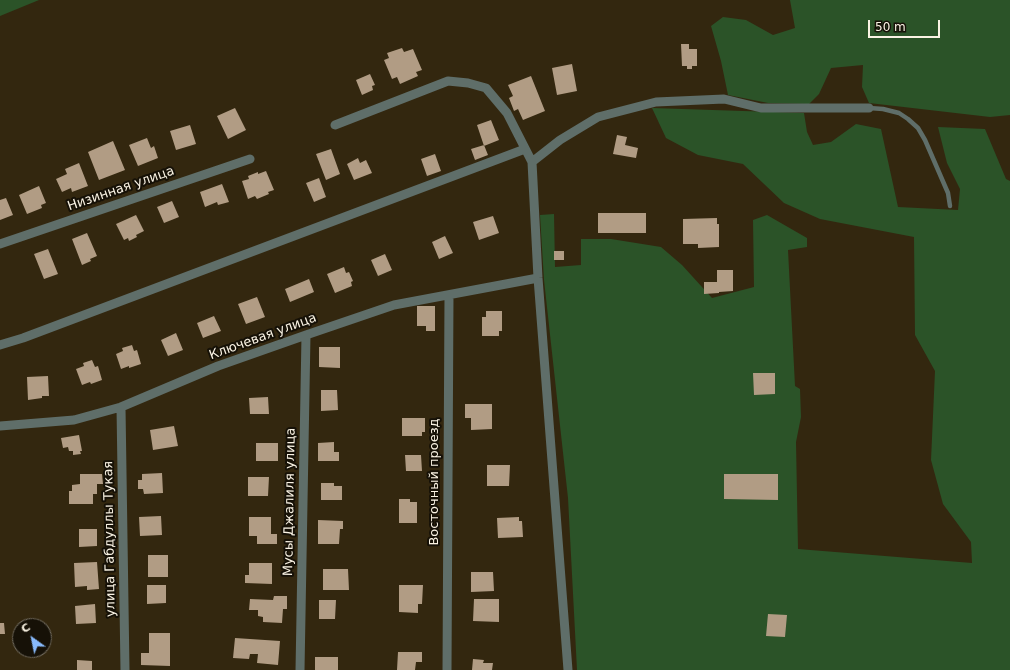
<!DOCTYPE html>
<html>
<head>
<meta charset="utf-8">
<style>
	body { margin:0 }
	#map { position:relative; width:1010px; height:670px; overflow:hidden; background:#33270f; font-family:"DejaVu Sans",sans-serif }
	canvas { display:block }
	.north { position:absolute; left:12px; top:618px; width:40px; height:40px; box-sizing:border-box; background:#161107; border:1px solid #716b5f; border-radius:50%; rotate:327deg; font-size:11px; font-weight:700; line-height:16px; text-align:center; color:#faf3e4 }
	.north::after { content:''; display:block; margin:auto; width:14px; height:18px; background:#88bafc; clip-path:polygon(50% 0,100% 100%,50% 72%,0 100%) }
	.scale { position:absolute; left:868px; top:20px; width:72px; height:18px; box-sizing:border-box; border:2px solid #faf3e4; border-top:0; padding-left:5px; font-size:12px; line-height:14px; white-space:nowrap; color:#faf3e4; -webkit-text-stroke:3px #161107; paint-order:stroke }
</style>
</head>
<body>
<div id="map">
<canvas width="1010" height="670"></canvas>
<div class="north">С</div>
<div class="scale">50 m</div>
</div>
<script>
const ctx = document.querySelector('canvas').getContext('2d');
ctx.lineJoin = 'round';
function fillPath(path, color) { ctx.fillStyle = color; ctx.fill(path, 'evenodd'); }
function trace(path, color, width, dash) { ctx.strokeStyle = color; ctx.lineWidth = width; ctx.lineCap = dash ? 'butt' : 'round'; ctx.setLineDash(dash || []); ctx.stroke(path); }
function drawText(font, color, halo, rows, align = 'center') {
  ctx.font = font + ' "DejaVu Sans",sans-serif'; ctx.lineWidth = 4; ctx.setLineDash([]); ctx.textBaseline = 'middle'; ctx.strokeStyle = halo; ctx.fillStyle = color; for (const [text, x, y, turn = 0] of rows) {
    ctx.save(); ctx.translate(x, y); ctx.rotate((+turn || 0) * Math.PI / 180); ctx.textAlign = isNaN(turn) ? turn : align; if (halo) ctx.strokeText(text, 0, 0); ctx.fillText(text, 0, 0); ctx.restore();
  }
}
const green = new Path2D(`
	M0,0h39l-39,16z
	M790,0h220v115l-20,2 -121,-14 -7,-16 1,-22 -32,3 -12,26 -10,10 -41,-1 -40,-8 -7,-34 -10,-35 12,-9 23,3 27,15 22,-7z
	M652,108l152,5 3,19 6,13 18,-3 25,-18 25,5 17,78 60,3 2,-21 -13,-26 -9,-36 47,2 21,50 4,2v489h-433l-9,-172 -24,-218 -4,-65 14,-1 1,53 26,-2v-26h30l50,8 21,18 30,33 42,-11 -1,-67 14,-5 40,23v9l-19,3 7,136 5,3 1,28 -5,25 2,107 174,14 -1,-21 -28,-38 -12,-44 4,-89 -20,-36 -1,-98 -94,-18 -36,-16 -41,-39 -45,-9 -32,-17z`);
const building = new Path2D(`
	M681,44h8v5h8v17h-5v3h-5v-3h-5z
	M402,48l2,4 9,-3 9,21 -6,2 2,4 -18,8 -3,-7 -5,2 -8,-19 5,-2 -2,-5z
	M572,64l5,27 -20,4 -5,-27z
	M370,74l5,11 -3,1 1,4 -11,5 -6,-15z
	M531,76l14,35 -22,9 -5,-11 -4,2 -5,-13 4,-2 -5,-11z
	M235,108l11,22 -18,9 -11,-23z
	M491,120l8,20 -15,6 -7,-21z
	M190,125l6,19 -20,6 -6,-19z
	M617,135l10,2 -2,8 13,3 -2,10 -23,-4z
	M147,138l4,10 3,-2 4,12 -20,8 -9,-21z
	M113,141l12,29 -26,10 -11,-28z
	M484,145l4,10 -13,5 -4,-11z
	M331,149l9,25 -14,6 -10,-26z
	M435,154l6,17 -14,5 -6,-17z
	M358,158l2,5 6,-3 6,13 -18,7 -7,-16z
	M79,163l9,23 -16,6 -1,-4 -9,4 -6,-13 11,-5 -2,-5z
	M266,171l8,19 -6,2 1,2 -12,5 -2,-3 -7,3 -6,-18 7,-2 -1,-3 10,-4v2z
	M319,178l7,19 -12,5 -8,-19z
	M222,184l7,18 -11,3 -1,-3 -12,5 -5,-15z
	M39,186l7,17 -5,2 1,3 -15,6 -8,-19z
	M6,198l7,17 -13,5v-20z
	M172,201l7,16 -15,6 -7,-16z
	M598,213h48v20h-48z
	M136,215l8,16 -8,4 1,2 -8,4 -1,-3 -4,2 -8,-16z
	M493,216l6,17 -20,7 -6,-18z
	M717,218v6h2v23l-21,1v-4h-15v-25z
	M87,233l10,23 -7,3 1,2 -9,4 -10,-26z
	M445,236l8,17 -14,6 -7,-17z
	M48,249l10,25 -14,5 -10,-25z
	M554,251h10v9h-10z
	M385,254l7,16 -14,6 -7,-16z
	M344,267l2,6 3,-1 4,9 -2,1 1,4 -17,7 -8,-19z
	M717,270h16v21l-14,1v1l-15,1v-12h13z
	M309,279l5,13 -24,10 -5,-13z
	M257,297l8,20 -19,7 -8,-20z
	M417,306h18v25h-9v-5h-9z
	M486,311h16v20h-3v5h-17v-19h4z
	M214,316l7,15 -18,7 -6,-15z
	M176,333l7,17 -15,6 -7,-16z
	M132,345l2,6 3,-1 4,14 -12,4v-2l-8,3 -5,-15 7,-3 -1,-3z
	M319,347h21v21l-21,-1z
	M92,360l3,7 3,-1 4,14 -11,4 -1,-2 -8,3 -6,-16 8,-3 -1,-3z
	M753,373h22v21l-21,1z
	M48,376l1,20h-7v2l-14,2 -1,-23z
	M321,390h16l1,20 -17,1z
	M268,397l1,17h-19l-1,-16z
	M465,404h27v25l-21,1v-12h-6z
	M402,418h23v14h-3v4h-20z
	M174,426l4,20 -25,4 -3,-20z
	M79,435l3,16h-2l1,3 -8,1v-4h-4l-1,-4 -5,1 -2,-10z
	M334,442v10h5v9h-21v-18z
	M256,443h22v18h-22z
	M405,455h16l1,16h-16z
	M487,465h23l-1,21h-22z
	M162,473l1,20 -19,1 -1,-5h-5v-9h4v-6z
	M80,474h22l1,10h-6v10h-4v10h-24v-13h3v-6l8,-1z
	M724,474h54v26l-54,-1z
	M248,477h21l-1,19h-20z
	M321,483h13v3h8v14h-21z
	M399,499h11v3h7v21h-18z
	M161,516l1,19 -22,1 -1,-19z
	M249,517h22v17h6v10h-20v-8h-8z
	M519,517v4h3l1,16 -25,1 -1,-20z
	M318,520l25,1v8h-3l-1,15h-21z
	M79,529h18v17l-18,1z
	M148,555h20v22h-20z
	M97,562l2,27 -12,1v-4l-12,1 -1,-24z
	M249,563h23v21l-27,-1v-8h4z
	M323,569h25l1,21h-26z
	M471,572h22l1,19 -23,1z
	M147,585h19v18l-19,1z
	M399,585h24l-1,19h-4v9l-19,-1z
	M274,596h13v13h-4l-1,14 -19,-1v-5l-5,-1v-6h-9l1,-11 23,1z
	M474,599h25v23l-26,-1z
	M319,600h17l-1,19h-16z
	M95,604l1,19 -20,1 -1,-18z
	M768,614l19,1 -2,22 -19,-1z
	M0,623h4l1,11h-5z
	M149,633h21v33l-29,-1v-12h8z
	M235,638l45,3 -2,24 -21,-2 1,-9h-8l-1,5 -16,-1z
	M398,652h24v10h-6l-1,8h-18z
	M315,657h23v13h-23z
	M473,659l11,1 -1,3h10l-1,7h-20z
	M77,660l15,1v9h-15z`);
const service = new Path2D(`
	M869,108l14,1 16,4 9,6 10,9 7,12 23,53 2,13`);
const minor = new Path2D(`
	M335,125l113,-44 20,2 18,5 21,25 25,49
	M0,244l250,-85
	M0,345l23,-7 502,-189
	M121,407l4,263
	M0,426l74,-6 47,-13 97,-41 88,-31 88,-30 144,-27
	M300,670l6,-335
	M447,670l2,-375
	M568,670l-30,-392 -6,-116 28,-22 38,-23 58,-15 68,-3 37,9h108`);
const streetNames = [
	["Низинная улица",121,189,-19],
	["Ключевая улица",263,337,-20],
	["Восточный проезд",435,482,-90],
	["Мусы Джалиля улица",290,502,-89],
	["улица Габдуллы Тукая",110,539,-91]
];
fillPath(green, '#2b5328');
fillPath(building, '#b19c84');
trace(service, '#5f6e69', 4.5);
trace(minor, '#5f6e69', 9);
drawText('13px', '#faf3e4', '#161107', streetNames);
</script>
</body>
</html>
